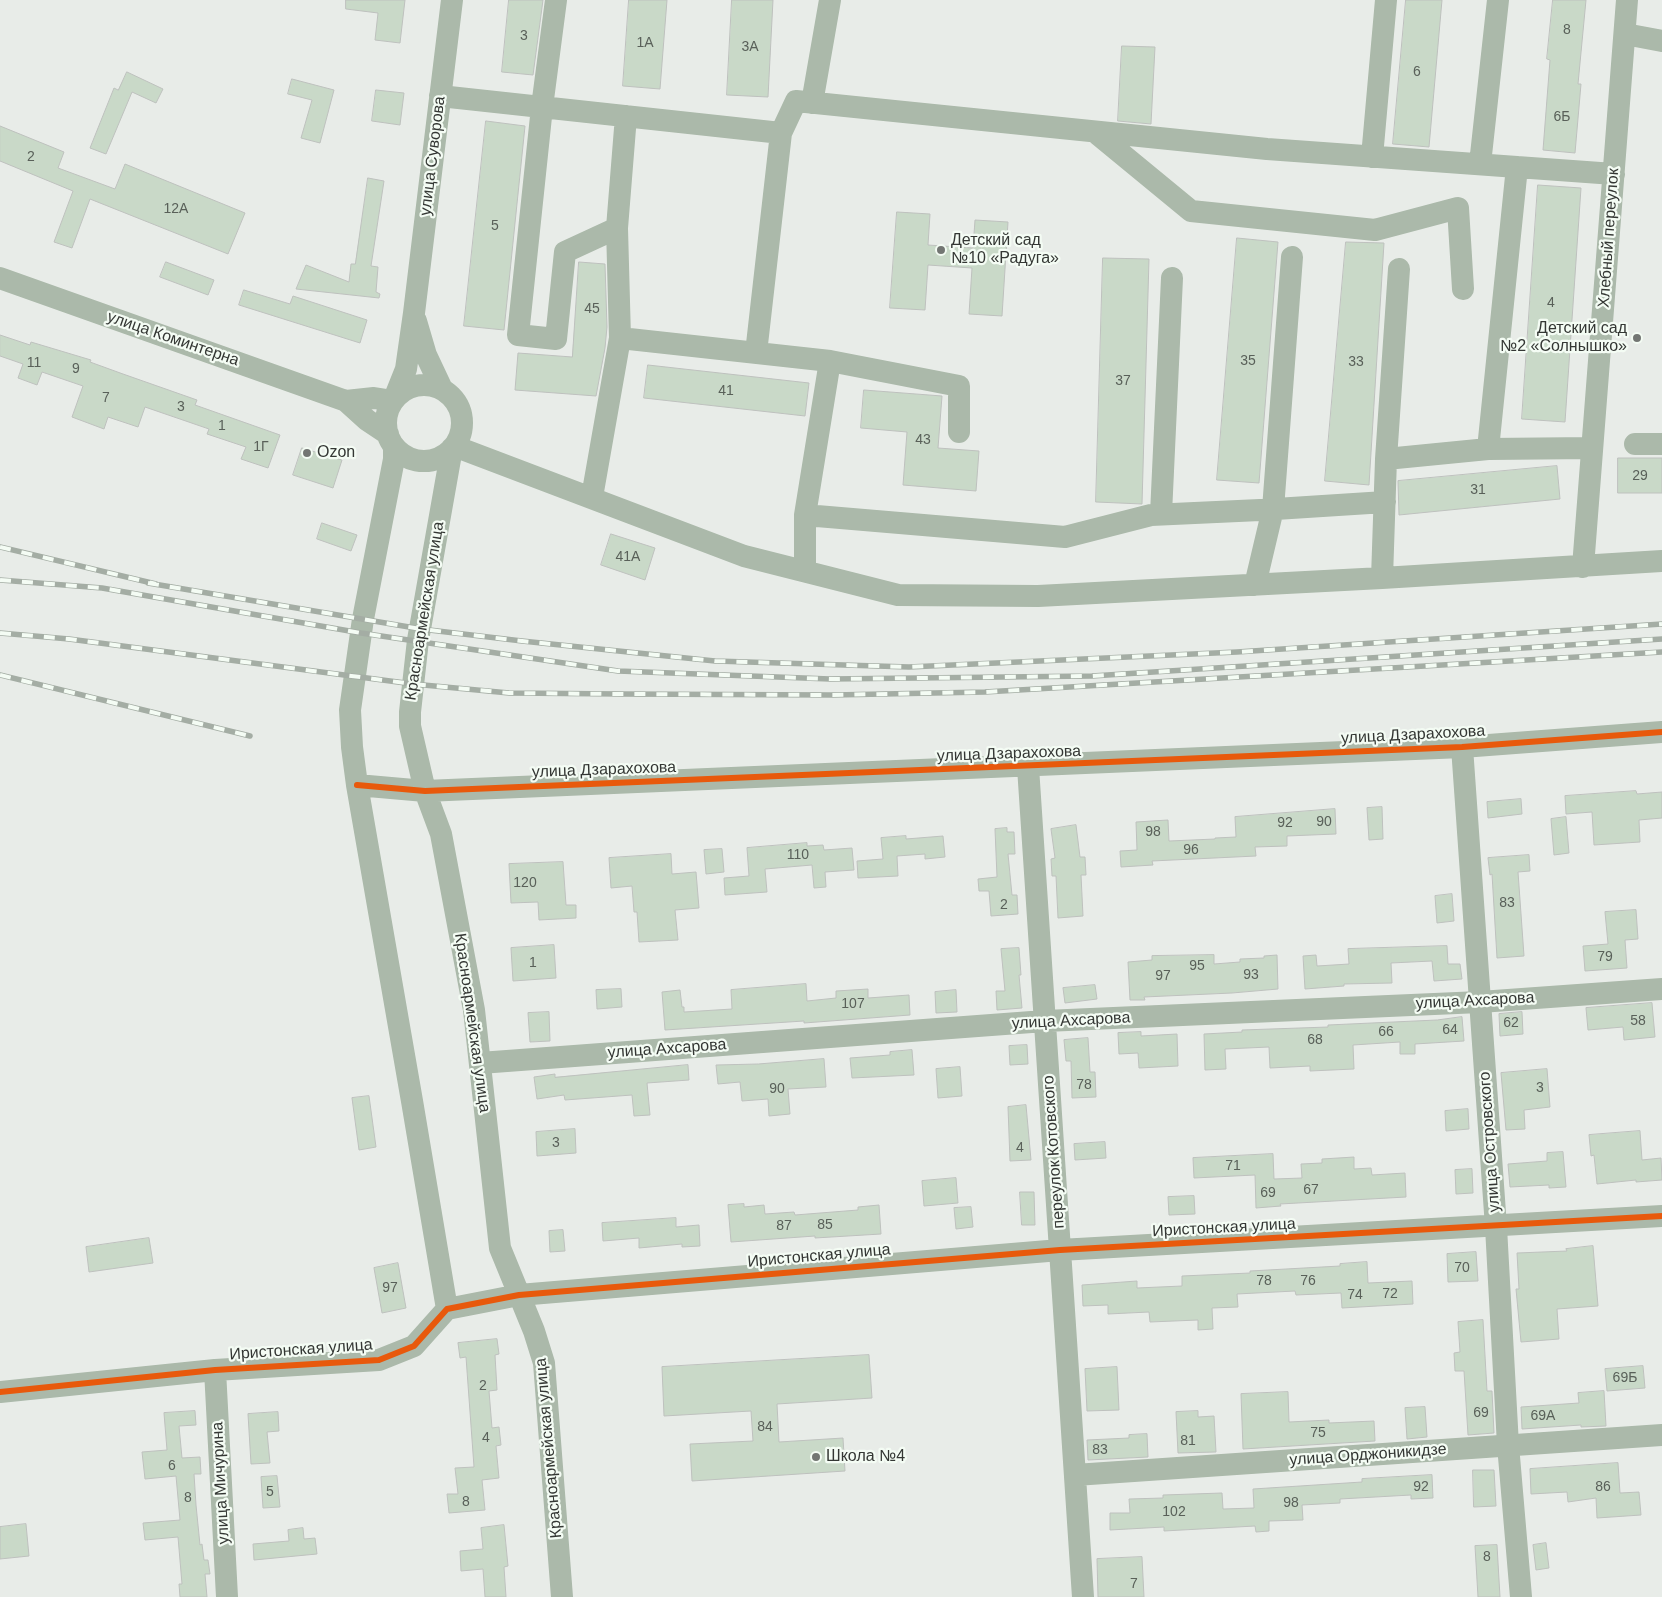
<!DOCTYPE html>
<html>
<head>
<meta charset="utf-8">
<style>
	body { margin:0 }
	canvas { display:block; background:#e8ece8 }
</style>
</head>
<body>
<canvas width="1662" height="1597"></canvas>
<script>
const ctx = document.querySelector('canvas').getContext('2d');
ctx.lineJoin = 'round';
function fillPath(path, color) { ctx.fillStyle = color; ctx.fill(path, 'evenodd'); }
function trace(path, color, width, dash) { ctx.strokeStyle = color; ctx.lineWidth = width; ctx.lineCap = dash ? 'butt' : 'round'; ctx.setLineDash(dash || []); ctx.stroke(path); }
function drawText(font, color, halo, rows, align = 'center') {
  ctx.font = font + ' Helvetica,sans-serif'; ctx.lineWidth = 4.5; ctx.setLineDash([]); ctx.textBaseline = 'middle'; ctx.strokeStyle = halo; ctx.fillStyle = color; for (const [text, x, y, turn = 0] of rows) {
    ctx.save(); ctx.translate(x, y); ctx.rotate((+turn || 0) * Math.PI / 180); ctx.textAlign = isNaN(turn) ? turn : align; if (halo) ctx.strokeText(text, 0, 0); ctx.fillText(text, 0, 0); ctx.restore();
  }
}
const building = new Path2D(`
	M346,0h59l-5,43 -25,-3 3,-27 -32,-4z
	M509,0h34l-10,75 -31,-3z
	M629,0h38l-7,89 -37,-3z
	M732,0h41l-5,97 -41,-2z
	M1406,0h36l-13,147 -36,-3z
	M1553,0h33l-8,84h3l-6,69 -32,-3 7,-90 -3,-1z
	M1122,46l33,1 -4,77 -33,-3z
	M127,72l36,17 -7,14 -24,-11 -26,62 -16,-6 24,-60 4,2z
	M292,79l42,11 -14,53 -19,-5 11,-38 -24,-6z
	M376,90l28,3 -4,32 -28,-4z
	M486,121l39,5 -21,204 -40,-4z
	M0,126l64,26 -6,16 57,21 10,-25 120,49 -17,41 -138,-55 -18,49 -18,-6 19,-51 -73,-30z
	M368,178l16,3 -13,85 7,1 -2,25 4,2 -1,4 -83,-9 10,-24 43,17 2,-18h4z
	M1538,185l43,3 -16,234 -43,-3z
	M897,212l33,2 -2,31 45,3 2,-28 33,2 -6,94 -33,-2 3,-46 -44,-3 -3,45 -35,-2z
	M1237,238l41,4 -19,241 -42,-3z
	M1346,242l38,1 -15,242 -44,-4z
	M1103,258l46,1 -7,245 -46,-2z
	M166,262l48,18 -6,15 -48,-18z
	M579,262l26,2 2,63 -2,21 -9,48 -81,-6 3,-37 54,4z
	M244,290l46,14 3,-8 74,24 -7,23 -121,-38z
	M0,335l30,10 1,-3 60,18 -1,2 33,12 74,26 -2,5 85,30 -12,33 -27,-9 5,-12 -39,-13 2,-5 -64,-22 -7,20 -30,-10 -4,12 -32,-12 11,-31 -41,-14 -5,13 -19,-7 5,-14 -23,-8z
	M648,365l161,18 -4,33 -161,-18z
	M864,390l78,6 -4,52 41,3 -3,40 -73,-6 4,-53 -46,-4z
	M302,448l40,12 -9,28 -40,-13z
	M1618,458h44v35h-44z
	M1557,466l3,33 -161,16 -1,-34z
	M322,523l35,12 -6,16 -34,-12z
	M611,534l44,14 -10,32 -44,-15z
	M1636,791l1,3 25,-2v26l-23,2 1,22 -46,3 -2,-33 -26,2 -1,-18z
	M1521,799l1,15 -34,4 -1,-16z
	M1382,807l1,32 -14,1 -2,-32z
	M1335,809l1,25 -49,2v10l-32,1 1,9 -104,5 1,4 -32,2 -1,-16 17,-1 -1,-28 32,-2 1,21 46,-2v-1l21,-1 -1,-20z
	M1566,817l3,36 -15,2 -3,-36z
	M1076,825l4,32h5l1,18h-5l2,41 -25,2 -2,-42h-4l-1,-17 4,-1 -4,-29z
	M1007,828v4h7l1,22h-7l4,41h5l1,19 -27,2 -2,-25h-10l-1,-12 19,-2 -2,-48z
	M906,836v3l37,-3 2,21 -20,2v-5l-28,2 1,20 -40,2 -1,-17 26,-2 -2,-21z
	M807,843v3l16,-1 1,5 28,-2 2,22 -29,2 1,15 -12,1 -2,-23 -47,4 2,23 -42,3 -1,-17 25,-2 -2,-28z
	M722,849l2,23 -18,2 -2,-24z
	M671,854l1,20 24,-2 3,36 -24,2 3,30 -39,2 -2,-30h-3l-2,-26 -21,2 -2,-30z
	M1529,855l1,16 -12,1 6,84 -27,2 -5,-84 -2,1 -2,-17z
	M563,862l3,43h10v13l-37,2 -1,-18 -27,1 -2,-39z
	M1452,894l2,27 -17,2 -2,-27z
	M1636,910l2,29 -13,1 2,28 -42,3 -2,-25 25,-2 -3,-32z
	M554,945l2,33 -43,3 -2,-33z
	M1447,946l1,18h12l2,15 -28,2 -2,-20 -41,2 1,20 -48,1v2l-39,3 -2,-33 13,-1 1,11 32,-2 -1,-15z
	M1019,948l2,27h-2l3,33 -25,2 -1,-19h9l-4,-42z
	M1214,955v9l26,-2v-3l24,-1v-2l13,-1 1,34 -46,4 -88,4 1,3h-15l-2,-38 24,-2v-4z
	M806,984l1,17 29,-3v-7l32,-2v9l41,-3 1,20 -106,8v-2l-139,9 -3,-38 18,-2 2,17h2v5l48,-3 -1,-19z
	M1095,985l2,14 -32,4 -2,-15z
	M621,989l1,18 -25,2 -1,-19z
	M956,990l1,22 -21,1 -1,-21z
	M1652,1003l3,34 -31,3 -1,-13 -35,3 -2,-22z
	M549,1012l1,29 -20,1 -2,-29z
	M1522,1012l1,22 -23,2 -1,-22z
	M1462,1017l2,24 -49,3v10h-15v-12l-47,3 1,24 -44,2v-5l-40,2 -1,-21 -44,2 1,20 -21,1 -1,-36 38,-2v-2l86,-3v-2l109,-5z
	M1141,1032v4l36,-2 1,32 -39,2 -1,-15 -19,1 -1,-21z
	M1088,1038l2,34h5l1,25 -24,1 -1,-37h-5l-2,-21z
	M1027,1045l1,19 -18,1 -1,-19z
	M912,1050l2,25 -62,3 -2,-20 40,-3v-3z
	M824,1059l2,28 -38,2 2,25 -21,2 -1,-17 -26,2 -2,-19 -22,2 -2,-19 42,-1z
	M688,1065l1,15 -42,3 3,32 -16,1 -2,-21 -67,5 -1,-5 -27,4 -3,-22 21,-3v3z
	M960,1067l2,29 -24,2 -2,-29z
	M1547,1069l3,38 -26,3 1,19 -19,1 -5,-57z
	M369,1096l7,51 -17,3 -7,-52z
	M1026,1105l5,55 -21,1 -2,-54z
	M1468,1109l1,20 -23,2 -1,-20z
	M575,1129l1,24 -39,3 -1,-24z
	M1640,1131l2,29 19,-2 1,22 -26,2v-2l-39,4 -3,-29 -3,1 -2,-21z
	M1105,1142l1,16 -31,2 -1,-16z
	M1563,1152l3,35 -17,1v-3l-39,2 -2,-23 39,-3v-8z
	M1273,1154l1,25 28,-1 -1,-14 21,-1v-4l32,-2v12l17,-1 1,7 33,-2 1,24 -126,7 1,2 -25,2 -1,-33 -61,3 -1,-20z
	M1472,1169l1,24 -17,1 -1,-24z
	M956,1178l2,25 -34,3 -2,-25z
	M1020,1192h14l1,33h-13z
	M1194,1196l1,18 -26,1 -1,-18z
	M744,1204v3l20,-2 1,9 29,-2 1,3 63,-5v-3l21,-2 2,29 -66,4v-2l-84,6 -3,-37z
	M971,1207l2,20 -17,2 -2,-21z
	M676,1218v9l23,-2 1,21 -18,1v-3l-43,4v-10l-36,3 -1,-18z
	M563,1230l2,21 -15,1 -1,-21z
	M149,1238l4,25 -64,9 -3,-25z
	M1593,1246l5,60 -41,3 2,30 -38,3 -5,-53h3l-2,-36 50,-2 -1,-2z
	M1476,1252l2,29 -30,1 -1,-28z
	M1367,1262l1,21 44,-2 1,23 -71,4 -1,-15 -45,2 -1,-4 -58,3 1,13 -26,1 1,21 -15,1v-10l-48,2 -1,-10 -41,2v-9l-25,1 -1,-21 55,-4v7l45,-2v-10l68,-3v-2l90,-5v-2z
	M398,1263l8,45 -24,5 -8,-45z
	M1483,1320l4,71h5l2,42 -26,2 -4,-64h-9l-1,-18 6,-1 -2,-30z
	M497,1339l2,15 -4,1 2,35 -8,1 3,37 7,-1 2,18 -5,1 3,32 -17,2 3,30 -36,3 -2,-19h11l-3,-26 19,-1 -8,-110 -6,1 -2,-15z
	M869,1355l3,43 -95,6 2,38 64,-4 2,33 -153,10 -2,-37 63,-3 -2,-30 -87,5 -2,-49z
	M1643,1366l2,22 -38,3 -2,-22z
	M1117,1367l2,43 -32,1 -2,-42z
	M1604,1391l2,35 -25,1v-2l-59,4 -1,-22 58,-4 -1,-10z
	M1288,1392l1,30 40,-2v3l45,-2 1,20 -132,8 -2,-55z
	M1425,1407l2,30 -20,2 -2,-31z
	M195,1411l1,14 -17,1 3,32 18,-1 1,17h-7l2,31 4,40 2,-1 2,16h4l2,14h-5l2,23h-27l-1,-13h3l-4,-47 -33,3 -2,-17 37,-3 -4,-44 -31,3 -3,-27 25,-2 -3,-37z
	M1198,1411v6l16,-1 2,36 -38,1 -2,-41z
	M278,1412l1,19 -12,1 3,31 -19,1 -3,-50z
	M1147,1434l1,23 -60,3 -1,-20 42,-2v-3z
	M1618,1463l2,30 19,-1 2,23 -44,3 -1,-20 -28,4 -1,-10 -36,2 -1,-25z
	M1473,1470h21l2,36 -22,1z
	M1432,1475l1,23 -22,1v-4l-71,4v4l-38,2 1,15 -34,1v10l-13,1 -1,-6 -91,5v-4l-54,3v-17h20l-1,-14 34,-1v-3l59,-2 1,16 31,-1 -1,-19 109,-7v-3z
	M277,1476l3,31 -17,1 -2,-31z
	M26,1524l3,32 -29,3v-32z
	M504,1525l4,41 -4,1 2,30h-21l-2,-28 -22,2 -1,-20 23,-2 -2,-21z
	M303,1528l1,11 11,-1 2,16 -63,6 -1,-16 36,-3 -1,-11z
	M1546,1543l3,25 -13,2 -3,-25z
	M1497,1545l3,52h-22l-3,-51z
	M1142,1557l2,40h-46l-1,-38z`);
const minor = new Path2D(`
	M556,0l-14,107 -24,228 38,4 9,-87 52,-24 3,110
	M1625,34l37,7
	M440,96l341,37 15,-32 471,48 347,25
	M812,103l18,-103
	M1095,132l96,79 184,19 83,-22 5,81
	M1372,157l14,-157
	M1480,164l18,-164
	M617,228l9,-112
	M0,278l346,123 21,19 21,14
	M416,321l10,34 16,34
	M756,353l25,-220
	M386 423a38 38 0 1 1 76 0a38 38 0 1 1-76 0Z
	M394,399l12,-30 8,-56 38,-313
	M346,401l28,-3 19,3
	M1635,444h27
	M394,446v13l-31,160 -13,91 2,37 5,38 55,316 35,208
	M454,446l290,110 154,39 140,1 344,-18 280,-17
	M452,448l-34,192 -8,72v14l15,65 16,43 33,176 26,238 34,83 10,32 18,234
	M1488,449l29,-282
	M1386,459l13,-190
	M592,497l28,-159 210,23
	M1161,514l11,-236
	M805,515l25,-154 129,25v46
	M1583,567l44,-567
	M805,571v-56l260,22 86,-22 109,-5 125,-8
	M1382,578l4,-119 102,-10 104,-1
	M1255,585l18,-76 19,-252
	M1462,747l34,480 12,218 13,152
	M1028,767l55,830
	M357,785l68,6 1037,-44 200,-15
	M480,1063l565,-42 435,-19 182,-13
	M215,1370l12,227
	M0,1392l215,-22 164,-10 35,-14 33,-37 72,-14 541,-45 602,-34
	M1075,1475l587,-40`);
const rail = new Path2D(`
	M0,547l156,37
	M0,580l102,8 259,45 257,38 212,8 262,-3 570,-37
	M148,583l273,46 101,12 193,20 194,6 328,-15 425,-28
	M0,633l69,6 344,45 96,9 112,1 212,1 152,-3 677,-40
	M0,675l250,61`);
const cycleway = new Path2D(`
	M357,785l68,6 1037,-44 200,-15
	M0,1392l215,-22 164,-10 35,-14 33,-37 72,-14 541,-45 602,-34`);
const markers = [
	[941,250,5,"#737673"],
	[1637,338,5,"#737673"],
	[307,453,5,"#737673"],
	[816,1457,5,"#737673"]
];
const numberNames = [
	["8",1567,30],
	["3",524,36],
	["1А",645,43],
	["3А",750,47],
	["6",1417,72],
	["6Б",1562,117],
	["2",31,157],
	["12А",176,209],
	["5",495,226],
	["4",1551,303],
	["45",592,309],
	["35",1248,361],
	["33",1356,362],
	["11",34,363],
	["9",76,369],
	["37",1123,381],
	["41",726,391],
	["7",106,398],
	["3",181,407],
	["1",222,426],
	["43",923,440],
	["1Г",261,447],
	["29",1640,476],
	["31",1478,490],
	["41А",628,557],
	["90",1324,822],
	["92",1285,823],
	["98",1153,832],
	["96",1191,850],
	["110",798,855],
	["120",525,883],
	["83",1507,903],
	["2",1004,905],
	["79",1605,957],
	["1",533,963],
	["95",1197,966],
	["93",1251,975],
	["97",1163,976],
	["107",853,1004],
	["58",1638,1021],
	["62",1511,1023],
	["64",1450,1030],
	["66",1386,1032],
	["68",1315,1040],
	["78",1084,1085],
	["3",1540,1088],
	["90",777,1089],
	["3",556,1143],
	["4",1020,1148],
	["71",1233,1166],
	["67",1311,1190],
	["69",1268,1193],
	["85",825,1225],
	["87",784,1226],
	["70",1462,1268],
	["78",1264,1281],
	["76",1308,1281],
	["97",390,1288],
	["72",1390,1294],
	["74",1355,1295],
	["69Б",1625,1378],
	["2",483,1386],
	["69",1481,1413],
	["69А",1543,1416],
	["84",765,1427],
	["75",1318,1433],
	["4",486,1438],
	["81",1188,1441],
	["83",1100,1450],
	["6",172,1466],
	["92",1421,1487],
	["86",1603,1487],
	["5",270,1492],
	["8",188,1498],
	["8",466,1502],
	["98",1291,1503],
	["102",1174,1512],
	["8",1487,1557],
	["7",1134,1584]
];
const streetNames = [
	["улица Суворова",433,156,-83],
	["Хлебный переулок",1609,238,-86],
	["улица Коминтерна",173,339,19],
	["Красноармейская улица",425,611,-81],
	["улица Дзарахохова",1413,735,-3],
	["улица Дзарахохова",1009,754,-2],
	["улица Дзарахохова",604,770,-2],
	["улица Ахсарова",1475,1001,-3],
	["улица Ахсарова",1071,1021,-3],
	["Красноармейская улица",472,1023,82],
	["улица Ахсарова",667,1049,-4],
	["улица Островского",1490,1142,-94],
	["переулок Котовского",1054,1152,-94],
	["Иристонская улица",1224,1228,-3],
	["Иристонская улица",819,1256,-5],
	["Иристонская улица",301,1350,-4],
	["Красноармейская улица",549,1448,-95],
	["улица Орджоникидзе",1368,1455,-4],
	["улица Мичурина",221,1483,-93]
];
const poiNames = [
	["Детский сад",951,241],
	["№10 «Радуга»",951,259],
	["Детский сад",1627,329,"right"],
	["№2 «Солнышко»",1627,347,"right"],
	["Ozon",317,453],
	["Школа №4",826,1457]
];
fillPath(building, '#c9d9c8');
trace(building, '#bec1be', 1);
trace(minor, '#abb9aa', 22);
trace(rail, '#a4ada4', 5.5);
trace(rail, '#f4fcf4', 4, [11]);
trace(cycleway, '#e8590c', 6);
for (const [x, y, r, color] of markers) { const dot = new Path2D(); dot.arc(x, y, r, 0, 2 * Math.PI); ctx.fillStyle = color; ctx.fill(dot); trace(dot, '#f4fcf4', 2); }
drawText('14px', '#596059', null, numberNames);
drawText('16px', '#343734', '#f4fcf4', streetNames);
drawText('16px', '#343734', '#f4fcf4', poiNames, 'left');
</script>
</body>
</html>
